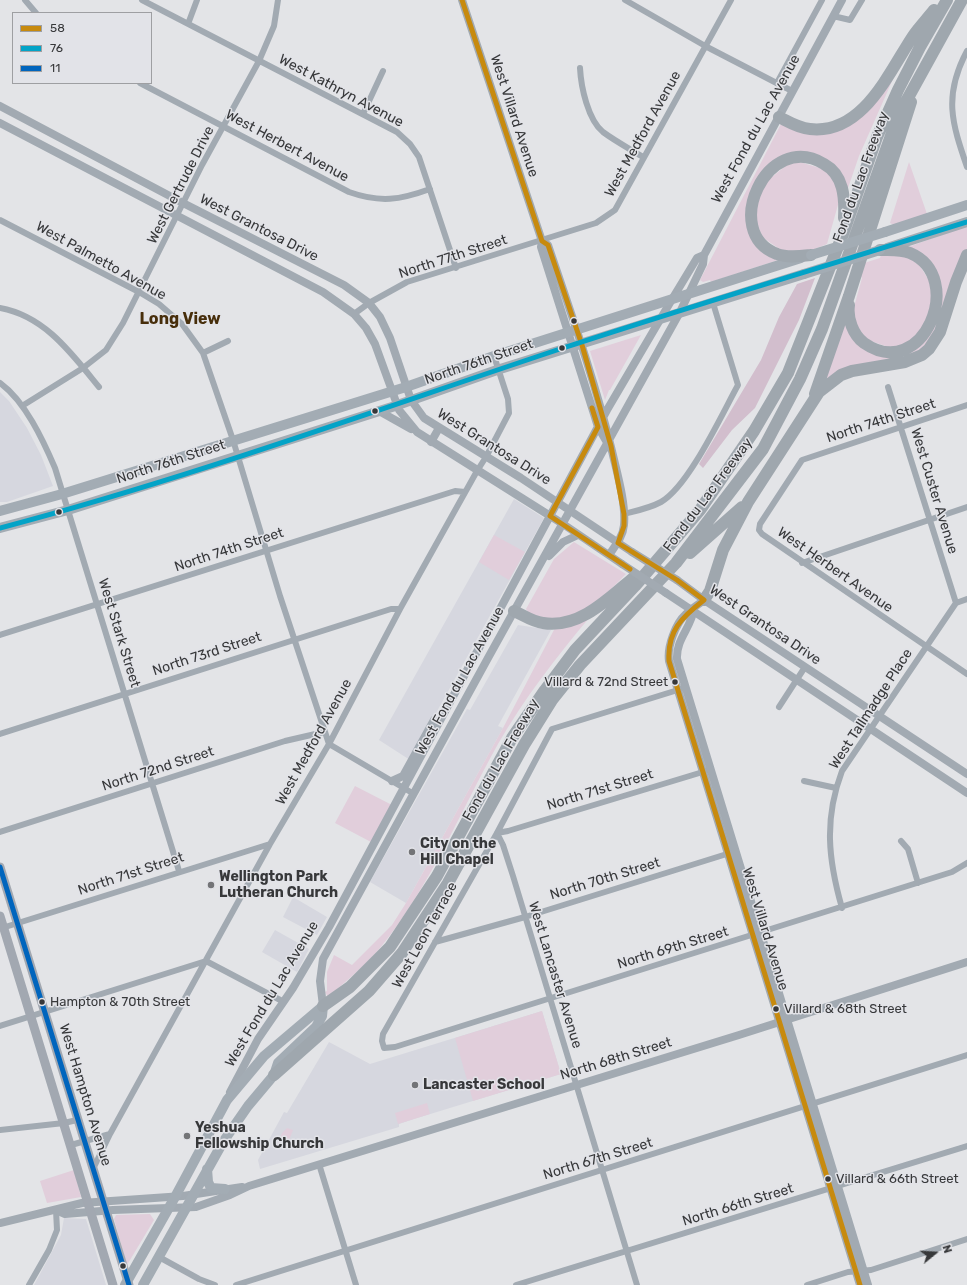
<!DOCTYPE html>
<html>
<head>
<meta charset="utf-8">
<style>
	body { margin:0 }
	#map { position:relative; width:967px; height:1285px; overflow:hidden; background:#e3e4e7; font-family:Rubik,sans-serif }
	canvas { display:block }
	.legend { position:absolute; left:12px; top:12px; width:140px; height:72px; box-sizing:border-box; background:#e2e3e8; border:1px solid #9e9fa2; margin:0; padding:5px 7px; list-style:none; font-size:12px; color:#37383a }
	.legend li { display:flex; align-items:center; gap:8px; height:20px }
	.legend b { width:20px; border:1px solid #9e9fa2 }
	.north { position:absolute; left:915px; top:1233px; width:40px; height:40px; -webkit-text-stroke:3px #e2e3e8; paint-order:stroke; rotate:72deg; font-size:11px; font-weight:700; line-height:16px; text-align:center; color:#37383a }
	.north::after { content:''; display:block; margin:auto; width:14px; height:18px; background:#37383a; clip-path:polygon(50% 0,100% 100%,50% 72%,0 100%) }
</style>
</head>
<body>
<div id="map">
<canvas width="967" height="1285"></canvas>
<ul class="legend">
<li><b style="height:5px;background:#c78a0e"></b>58</li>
<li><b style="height:5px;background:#03a3c7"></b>76</li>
<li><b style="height:5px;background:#0065bd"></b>11</li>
</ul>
<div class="north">N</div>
</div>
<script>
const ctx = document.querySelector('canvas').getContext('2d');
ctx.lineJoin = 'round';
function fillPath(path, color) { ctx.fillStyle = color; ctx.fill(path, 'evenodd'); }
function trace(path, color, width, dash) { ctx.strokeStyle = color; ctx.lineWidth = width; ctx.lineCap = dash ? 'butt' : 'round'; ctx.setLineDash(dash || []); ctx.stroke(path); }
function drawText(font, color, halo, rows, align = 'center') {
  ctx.font = font + ' Rubik,sans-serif'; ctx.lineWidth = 3; ctx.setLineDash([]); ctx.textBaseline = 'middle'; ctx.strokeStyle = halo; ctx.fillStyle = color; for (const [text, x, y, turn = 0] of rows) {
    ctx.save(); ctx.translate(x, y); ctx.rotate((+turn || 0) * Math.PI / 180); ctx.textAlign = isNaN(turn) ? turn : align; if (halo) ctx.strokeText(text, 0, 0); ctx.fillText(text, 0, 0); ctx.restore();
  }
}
const built = new Path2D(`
	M0,392l9,9 18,27 14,27 12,31 -46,16h-7z
	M514,499l30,19 -134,242 -31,-20z
	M518,625l33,5 -53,96 5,2 -97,175 -36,-21 97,-173 3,1z
	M293,897l34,20 -10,18 -34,-18z
	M275,930l34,19 -12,23 -35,-20z
	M542,1011l19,63 -147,45 -15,5v3l-139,42 -2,-9 26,-48 3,1 42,-71 41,22z
	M64,1218l22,1 20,66h-72l27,-50z`);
const green = new Path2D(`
	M893,79l-34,77 -12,35 -36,-37 -42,14 -19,54 31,37 -70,23 -1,-2 -7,2 -3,-2 81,-156 53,4z
	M793,160l37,11 11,23 -14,50 -20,8h-23l-22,-15 -6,-17 2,-21 9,-18z
	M909,162l18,52 -33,11 -4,-2z
	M967,226v26l-28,74 -17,24 -100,34 22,-71 18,31 49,6 29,-52 -32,-51z
	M904,254l26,19 3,31 -13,32 -26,13 -29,-10 -12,-19 1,-13 8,-29 -2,-3 4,-12 16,-5 1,-3z
	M641,335l-31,55h-1l-4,10 -15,-49z
	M494,535l31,17 -16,28 -30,-18z
	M574,542l52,32c-20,20 -41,44 -71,46 -8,1 -18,-3 -25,-5l-4,-6 28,-50z
	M590,617c-34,40 -66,82 -92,127 -38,68 -68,143 -118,204 -15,18 -34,33 -52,49l-3,-5 2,-1v-19l7,-17 18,10 40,-40 14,-22 97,-175 53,-102z
	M355,786l37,19 -21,37 -36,-19z
	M542,1011l19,63 -88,27 -18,-63z
	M427,1103l3,11 -32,10 -3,-11z
	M287,1128l6,2 -7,18 -9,-2 5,-13z
	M74,1170l7,27 -34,6 -7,-22z
	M150,1214l4,6 -27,45 -13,-46 2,-4z`);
const forest = new Path2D(`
	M815,278l-16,42 -44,88 -23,22 -29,38 -4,-4 62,-104 18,-43 18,-33z`);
const minor = new Path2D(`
	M25,0l11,13
	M142,0l255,132 13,12 9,13 37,111
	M625,0l82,47 85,44
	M833,16l17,4 12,-20
	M188,24l9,-24
	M967,51c-24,45 -15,72 0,116
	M580,68c1,19 8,52 23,64 12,9 27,17 40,25
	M140,83l209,109c31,11 51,8 81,-3
	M777,83l45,-83
	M363,114l20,-43
	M0,220l139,72 20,12 23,20 21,29 30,87 47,156 49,148 85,50
	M0,308c45,8 72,46 99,79
	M354,314l15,-11 38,-21 189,-59 19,-13 116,-210
	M203,353l25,-12
	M0,383c25,18 43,57 55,85l124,403
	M888,387l68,216
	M967,405l-165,55 -42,64 -1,6 3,4 205,140
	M22,406l61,-38 23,-18 17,-27 79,-158 57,-104 15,-35 4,-26
	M624,514c12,-3 26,-6 37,-12 28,-16 61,-88 77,-117l-25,-82
	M802,563l165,-56
	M956,603l11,-4
	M0,635l455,-144 10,1
	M681,689l-129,40 -55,104 -114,201 -1,7 2,7 11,-1 557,-175 15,-9
	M779,707l26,-40
	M0,734l391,-125h9
	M804,781l32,7
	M0,832l285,-91 39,-9
	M901,841l7,8 10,34
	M842,908c-14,-49 -18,-89 0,-137l114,-168
	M2,928l268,-84
	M435,942l90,-25 205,-64
	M0,1026l206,-65 78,41
	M0,1130l64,-7 13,-3
	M71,1145l39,-11
	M319,1164l37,121
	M93,1169l17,-35 160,-290 59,-100 71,-135 77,-138 9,-14 23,-44 -1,-14 -14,-43
	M159,1257l40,22 16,6
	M29,1285l20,-35 8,-20 -1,-20
	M236,1285l731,-230
	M516,1285l451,-139
	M637,1285l-124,-409 -10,-31 -6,-12 11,-2 198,-60
	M807,1285l41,-13 23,-2 96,-31`);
const tertiary = new Path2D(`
	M462,0l80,241 -1,6 53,167 4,13 14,24
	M0,106l183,97 161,82 25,18 11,14 10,21 21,62 13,18 97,60 111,74
	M0,123l323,169 31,22 12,14 9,16 24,66 18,22 146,92 59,40
	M542,241l6,4c23,68 47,136 64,206 5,22 14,52 12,74 -1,12 -9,21 -15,30
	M379,411l32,18
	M431,442l8,-14
	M549,556l14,-14 15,-7
	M677,580l27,20 263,174
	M666,593l301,200
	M704,600c-6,5 -13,9 -18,14 -11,10 -19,33 -17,47l191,624
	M694,609c-3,19 -18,30 -17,50l191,626
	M392,781l11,-5 31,-56
	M323,1006l-3,-25 3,-22 165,-301 192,-346 23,-48 1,-9 138,-255
	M230,1092l28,-53 35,-51 36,-61 278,-517 64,-109 26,-43 7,-3
	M56,1210l9,4 48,-4 83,-3 34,-12 19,-9 490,-151 228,-73
	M0,1223l82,-20 101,-7 59,-9`);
const secondary = new Path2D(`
	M0,867l129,418
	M0,916l113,369`);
const primary = new Path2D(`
	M885,232l82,-27
	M887,248l80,-26
	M0,511l62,-17 344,-107 88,-31 307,-98
	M0,528l68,-18 324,-103 105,-37 307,-96
	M207,1169l1,13 3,6 14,1
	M125,1285l50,-88 52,-97 37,-44 59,-50
	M143,1285l80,-143 25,-36 26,-31 4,-12 38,-36 6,-11 1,-10`);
const motorway = new Path2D(`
	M779,117c10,5 19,11 31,12 53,6 79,-57 103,-93 6,-9 14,-17 21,-26
	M811,255c-10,1 -24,3 -34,-1 -57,-21 -10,-125 47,-90 20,11 21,34 20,54
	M849,305c-2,13 4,30 15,38 59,41 103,-66 46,-90 -9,-4 -21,-3 -30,-3
	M815,394l34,-98 62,-194
	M690,553l52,-46
	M704,600l6,-9 13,-41 25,-48 71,-110 22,-17 11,-4 53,-9 17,-7 7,-6 11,-17 16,-50 11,-27
	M514,611c9,4 19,11 29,12 36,6 65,-24 90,-45
	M323,1006l27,-19 40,-40 47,-71 75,-138 33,-48 30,-40 60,-64 65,-76 54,-79 34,-58 55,-139 34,-97 21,-47 22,-43 27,-47
	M274,1075l95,-84 33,-38 46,-70 76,-138 28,-45 28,-35 96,-102 87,-114 37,-70 22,-50 76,-213 64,-116`);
const tertiaryBridge = new Path2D(`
	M632,552l45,28
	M622,564l44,29`);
const primaryBridge = new Path2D(`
	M811,255l74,-23
	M804,274l76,-24`);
const bus1 = new Path2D(`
	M462,0l80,241 6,4 34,100 29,101 13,68v12l-6,17 59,37 27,20c-22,17 -37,31 -35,61l191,624
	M592,408l6,19 -48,89 80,53`);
const bus2 = new Path2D(`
	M0,528c190,-50 376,-118 563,-180 134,-44 269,-84 404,-126`);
const bus3 = new Path2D(`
	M0,867l129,418`);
const markers = [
	[574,321,3.5,"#37383a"],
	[562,348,3.5,"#37383a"],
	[375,411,3.5,"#37383a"],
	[59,512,3.5,"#37383a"],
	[675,682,3.5,"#37383a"],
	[412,852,4,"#737477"],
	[211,885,4,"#737477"],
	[42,1002,3.5,"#37383a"],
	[776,1009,3.5,"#37383a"],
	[415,1085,4,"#737477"],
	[187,1136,4,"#737477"],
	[828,1179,3.5,"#37383a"],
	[123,1266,3.5,"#37383a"]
];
const busNames = [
	["Villard & 72nd Street",668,682,"right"],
	["Hampton & 70th Street",50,1002],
	["Villard & 68th Street",784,1009],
	["Villard & 66th Street",836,1179]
];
const streetNames = [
	["West Kathryn Avenue",341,91,28],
	["West Villard Avenue",514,116,72],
	["West Fond du Lac Avenue",756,129,-61],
	["West Medford Avenue",643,134,-61],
	["West Herbert Avenue",287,146,28],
	["Fond du Lac Freeway",861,177,-70],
	["West Gertrude Drive",181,185,-63],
	["West Grantosa Drive",259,228,27],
	["North 77th Street",453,257,-18],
	["West Palmetto Avenue",101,261,29],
	["North 76th Street",479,362,-19],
	["North 74th Street",881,421,-18],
	["West Grantosa Drive",494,447,32],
	["North 76th Street",171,462,-18],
	["West Custer Avenue",934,491,73],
	["Fond du Lac Freeway",708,495,-53],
	["North 74th Street",229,550,-18],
	["West Herbert Avenue",835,570,35],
	["West Grantosa Drive",765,625,34],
	["West Stark Street",119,633,73],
	["North 73rd Street",207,654,-18],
	["West Fond du Lac Avenue",460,681,-61],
	["West Tallmadge Place",871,709,-57],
	["West Medford Avenue",314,742,-61],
	["Fond du Lac Freeway",501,760,-60],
	["North 72nd Street",158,769,-18],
	["North 71st Street",600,790,-17],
	["North 71st Street",131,874,-18],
	["North 70th Street",605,879,-17],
	["West Villard Avenue",765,929,73],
	["West Leon Terrace",425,935,-61],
	["North 69th Street",673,948,-17],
	["West Lancaster Avenue",555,975,73],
	["West Fond du Lac Avenue",272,994,-59],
	["North 68th Street",616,1059,-17],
	["West Hampton Avenue",85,1095,73],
	["North 67th Street",598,1159,-17],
	["North 66th Street",738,1205,-17]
];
const poiNames = [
	["City on the",420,844],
	["Hill Chapel",420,860],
	["Wellington Park",219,877],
	["Lutheran Church",219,893],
	["Lancaster School",423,1085],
	["Yeshua",195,1128],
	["Fellowship Church",195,1144]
];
const quarterNames = [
	["Long View",180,319]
];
fillPath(built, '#d6d7df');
fillPath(green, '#e1cedb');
fillPath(forest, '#d2becd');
trace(minor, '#a2aab2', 6);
trace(tertiary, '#a2aab2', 8);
trace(secondary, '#a2a8b1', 9);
trace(primary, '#a3acb4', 10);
trace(motorway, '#9fa7ae', 12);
trace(tertiaryBridge, '#a2aab2', 8);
trace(primaryBridge, '#a3acb4', 10);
trace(bus1, '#c78a0e', 5);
trace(bus2, '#03a3c7', 5);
trace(bus3, '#0065bd', 5);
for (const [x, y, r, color] of markers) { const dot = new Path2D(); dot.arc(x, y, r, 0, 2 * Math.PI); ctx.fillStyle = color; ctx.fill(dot); trace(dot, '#e2e3e8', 1.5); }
drawText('13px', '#37383a', '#e2e3e8', busNames, 'left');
drawText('14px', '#37383a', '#e2e3e8', streetNames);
drawText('bold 14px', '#37383a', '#e2e3e8', poiNames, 'left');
drawText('bold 16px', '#472e0b', '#e2e3e8', quarterNames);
</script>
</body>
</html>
